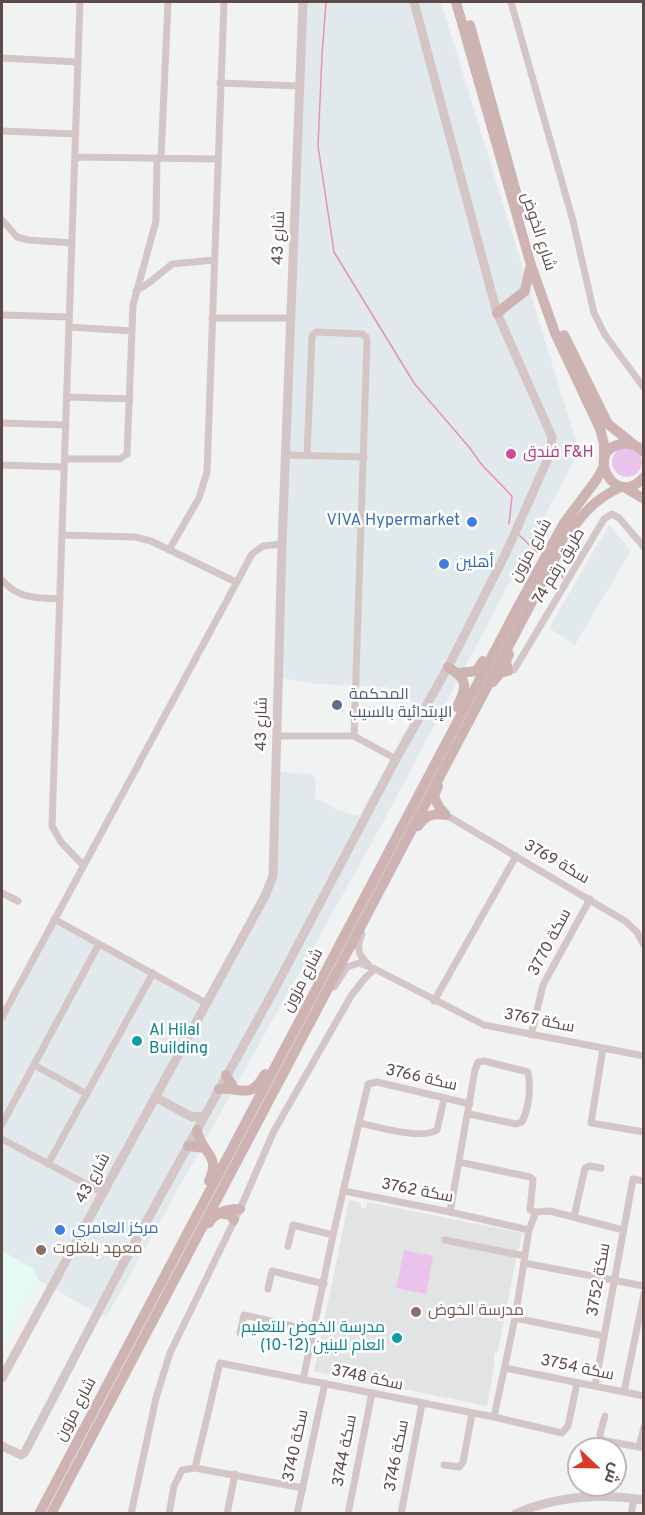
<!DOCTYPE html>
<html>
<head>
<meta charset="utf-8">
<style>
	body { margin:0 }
	#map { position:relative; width:645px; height:1515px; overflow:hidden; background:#f1f3f2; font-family:Overpass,Cairo,sans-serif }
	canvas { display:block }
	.frame { position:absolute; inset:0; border:3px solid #5d4b4a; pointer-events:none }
	.north { position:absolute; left:567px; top:1437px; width:60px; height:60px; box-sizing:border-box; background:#fff; border:2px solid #beb7b7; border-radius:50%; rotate:112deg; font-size:16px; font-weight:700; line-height:24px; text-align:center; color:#5d4b4a }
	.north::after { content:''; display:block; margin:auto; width:21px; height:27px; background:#d73c27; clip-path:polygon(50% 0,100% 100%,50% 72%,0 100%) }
</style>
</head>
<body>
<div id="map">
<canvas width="645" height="1515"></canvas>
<div class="frame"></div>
<div class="north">ش</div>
</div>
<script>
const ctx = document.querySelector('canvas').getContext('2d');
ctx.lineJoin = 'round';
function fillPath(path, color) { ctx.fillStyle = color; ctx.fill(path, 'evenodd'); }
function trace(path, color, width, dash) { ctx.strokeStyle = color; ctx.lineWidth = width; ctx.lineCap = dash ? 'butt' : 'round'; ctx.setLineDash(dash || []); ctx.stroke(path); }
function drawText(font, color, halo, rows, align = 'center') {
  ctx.font = font + ' Overpass,Cairo,sans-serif'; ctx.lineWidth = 5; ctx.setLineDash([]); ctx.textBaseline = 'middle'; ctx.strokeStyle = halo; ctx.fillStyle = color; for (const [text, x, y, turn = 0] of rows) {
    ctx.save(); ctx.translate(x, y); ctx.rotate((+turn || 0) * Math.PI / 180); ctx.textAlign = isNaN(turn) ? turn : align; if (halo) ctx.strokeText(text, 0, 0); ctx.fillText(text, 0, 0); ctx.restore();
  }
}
const commercial = new Path2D(`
	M303,2h138l138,449 -199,377 -274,490 -68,-38 -4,-11 -32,-18v-234l52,-98 152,83 68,-133 6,-97 32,2 4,6 -1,18 25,13 19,5 60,-110 -32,-19 -69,-3 -39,-6z
	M609,525l22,26 -56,94 -26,-17z`);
const education = new Path2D(`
	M349,1200l12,3v5h5l1,-6 155,31 -3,16 -4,2 -1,6 2,3 -18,91 -4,3v11l-7,41 -173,-35z`);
const medical = new Path2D(`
	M2,1251l32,18 4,11 -36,67z`);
const green = new Path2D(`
	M612 462a15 15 0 1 1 30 0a15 15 0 1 1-30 0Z
	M404,1250l29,6 -7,38 -30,-6z`);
const stream = new Path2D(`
	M326,2l-4,53 -4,91 16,106 80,131 55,64 13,18 30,31 -3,28
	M518,534l19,18
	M558,566l5,12`);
const minor = new Path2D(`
	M80,2l-28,824 9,16 22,23
	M511,2l62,219 21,92 11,22 39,53
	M2,58l76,4
	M220,83l80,3
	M2,131l74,3
	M75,157l142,2
	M161,158l7,-156
	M2,220l15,17 11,3 44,3
	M136,291l14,-9 22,-18 42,-4
	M2,315l67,2
	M212,318h80
	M69,327l63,4
	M68,397l62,2
	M2,423l64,2
	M287,455l77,2
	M307,455l5,-119 4,-4 46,2 4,3 1,4 -13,395
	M65,459h55l7,-5 6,-149 23,-84 1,-63
	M2,465l62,2
	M62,535l73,2 16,4 85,41
	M169,550l30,-52 8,-26 17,-470
	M2,580c16,19 35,18 58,19
	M508,671l6,-1 90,-151 8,-5 7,4 25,29
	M278,736h76l42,23
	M446,815l179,106 12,11 7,13
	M2,893l16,8
	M54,919l152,84
	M362,934c-6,13 -4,21 6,30
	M334,987l13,-20 12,-4 16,6 109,56 160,31
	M434,1001l82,-145
	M2,1017l250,-463 11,-8 19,-2
	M531,1035l12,-50 47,-86
	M603,1048l-12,75 53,9
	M34,1065l53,29
	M360,1123c17,4 63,17 77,7l7,-31
	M2,1124l97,-180
	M2,1139l101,54
	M459,1162l71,15 3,3 -3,30 6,2
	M48,1164l105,-191
	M344,1191l106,21 79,18
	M450,1212l25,-142 3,-8 6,-1 44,11c3,16 1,36 -6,50l-6,2 -47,-10
	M536,1212l14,-1 73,19
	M574,1217l11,-49 5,-2 11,2
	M445,1240l80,16
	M288,1246l5,-21 40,10
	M524,1263l120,23
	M268,1289l4,-18 52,13
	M515,1318l89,18
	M240,1333l4,-18 70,16
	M505,1368l139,28
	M303,1380l30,-145 35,-151 9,-2 93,22
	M595,1386l38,-207 11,2
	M624,1392l20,-98
	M605,1416l-5,18 1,6 43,8
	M494,1417l21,-99 14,-88 7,-18
	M639,1447l5,-20
	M444,1465l15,2 4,-5 9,-48
	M195,1468l25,-105 274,54 68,16 6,-7 9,-43
	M131,1514l25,-116 14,-45 70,-144 34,-78 77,-135 14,-18 10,-9
	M169,1514l5,-28 8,-16 13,-2 108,20
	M227,1514l8,-40
	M297,1514l28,-131
	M348,1514l24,-121
	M401,1514l21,-110
	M631,1514l3,-15`);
const tertiary = new Path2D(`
	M155,1097l37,20 12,-1
	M2,1378l263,-482 8,-20 9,-332 21,-542
	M2,1446l19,9 4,-3 98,-188 150,-272 123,-233 52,-92 57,-112 45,-101 2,-17 -55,-124 -83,-311
	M515,1514c41,-18 85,-21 129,-14`);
const primary = new Path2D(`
	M456,2l75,263 24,68 45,96 4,15v21
	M470,25l51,185
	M497,313l28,-22 5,-23
	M564,335l44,89 25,20
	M644,452c-6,-6 -13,-10 -22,-8 -40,6 -6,67 22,33
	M624,487l20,12
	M448,667c21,13 19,20 9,40
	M459,673l17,-2 7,-10
	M493,682l7,-9 8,-2 -2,-10 3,-7
	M438,786l-4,11 5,10 7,8
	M418,826c8,-11 14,-13 28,-11
	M226,1075l9,15
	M219,1089c24,-2 31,12 46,-15
	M197,1130c3,23 25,24 12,51
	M188,1146l17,2
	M220,1213l10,2 4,5
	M209,1223c6,-11 18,-14 31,-14
	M39,1514l481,-911 44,-80 33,-44 7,-13
	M51,1514l512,-971c16,-26 31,-44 58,-56`);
const markers = [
	[511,454,6,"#d1479c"],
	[472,522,6,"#3f7fe0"],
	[444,564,6,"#3f7fe0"],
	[337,705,6,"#5c6f8a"],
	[137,1041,6,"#0f9aa8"],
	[60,1230,6,"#3f7fe0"],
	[41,1250,6,"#8d6e63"],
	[416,1312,6,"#8d6e63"],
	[397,1338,6,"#0f9aa8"]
];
const streetNames = [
	["شارع الخوض",537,232,72],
	["شارع 43",280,238,-88],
	["شارع مزون",532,551,-61],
	["طريق رقم 74",560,567,-59],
	["شارع 43",263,724,-89],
	["سكة 3769",556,863,30],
	["سكة 3770",551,943,-62],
	["شارع مزون",304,981,-62],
	["سكة 3767",539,1022,11],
	["سكة 3766",421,1079,13],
	["شارع 43",94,1179,-61],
	["سكة 3762",417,1192,11],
	["سكة 3752",600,1280,-80],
	["سكة 3754",577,1369,12],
	["سكة 3748",367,1379,12],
	["شارع مزون",77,1410,-62],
	["سكة 3740",297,1446,-78],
	["سكة 3744",346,1451,-79],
	["سكة 3746",398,1456,-79]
];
const hotelNames = [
	["فندق F&H",523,454]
];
const shopNames = [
	["VIVA Hypermarket",460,522,"right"],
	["أهلين",456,564],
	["مركز العامري",72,1230]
];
const serviceNames = [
	["المحكمة",349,696],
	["الإبتدائية بالسيب",349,714]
];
const cultureNames = [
	["Al Hilal",149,1032],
	["Building",149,1050],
	["مدرسة الخوض للتعليم",385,1329,"right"],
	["العام للبنين (12-10)",385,1347,"right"]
];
const educationNames = [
	["معهد بلغلوت",53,1250],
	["مدرسة الخوض",428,1312]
];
fillPath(commercial, '#e1e9ed');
fillPath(education, '#e2e4e3');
fillPath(medical, '#e4faf2');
fillPath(green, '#eac3ed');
trace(stream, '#e694a7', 1.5);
trace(minor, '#d4c6c6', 7);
trace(tertiary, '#d4c6c6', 9);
trace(primary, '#cdb4b3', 10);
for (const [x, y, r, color] of markers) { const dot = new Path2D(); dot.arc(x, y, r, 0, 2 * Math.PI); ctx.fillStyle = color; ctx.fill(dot); trace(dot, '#fff', 2); }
drawText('16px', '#5d4b4a', '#fff', streetNames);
drawText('16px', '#b23c85', '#fff', hotelNames, 'left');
drawText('16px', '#366cbe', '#fff', shopNames, 'left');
drawText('16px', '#4e5e75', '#fff', serviceNames, 'left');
drawText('16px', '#0d838f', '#fff', cultureNames, 'left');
drawText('16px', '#785e54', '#fff', educationNames, 'left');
</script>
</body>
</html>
